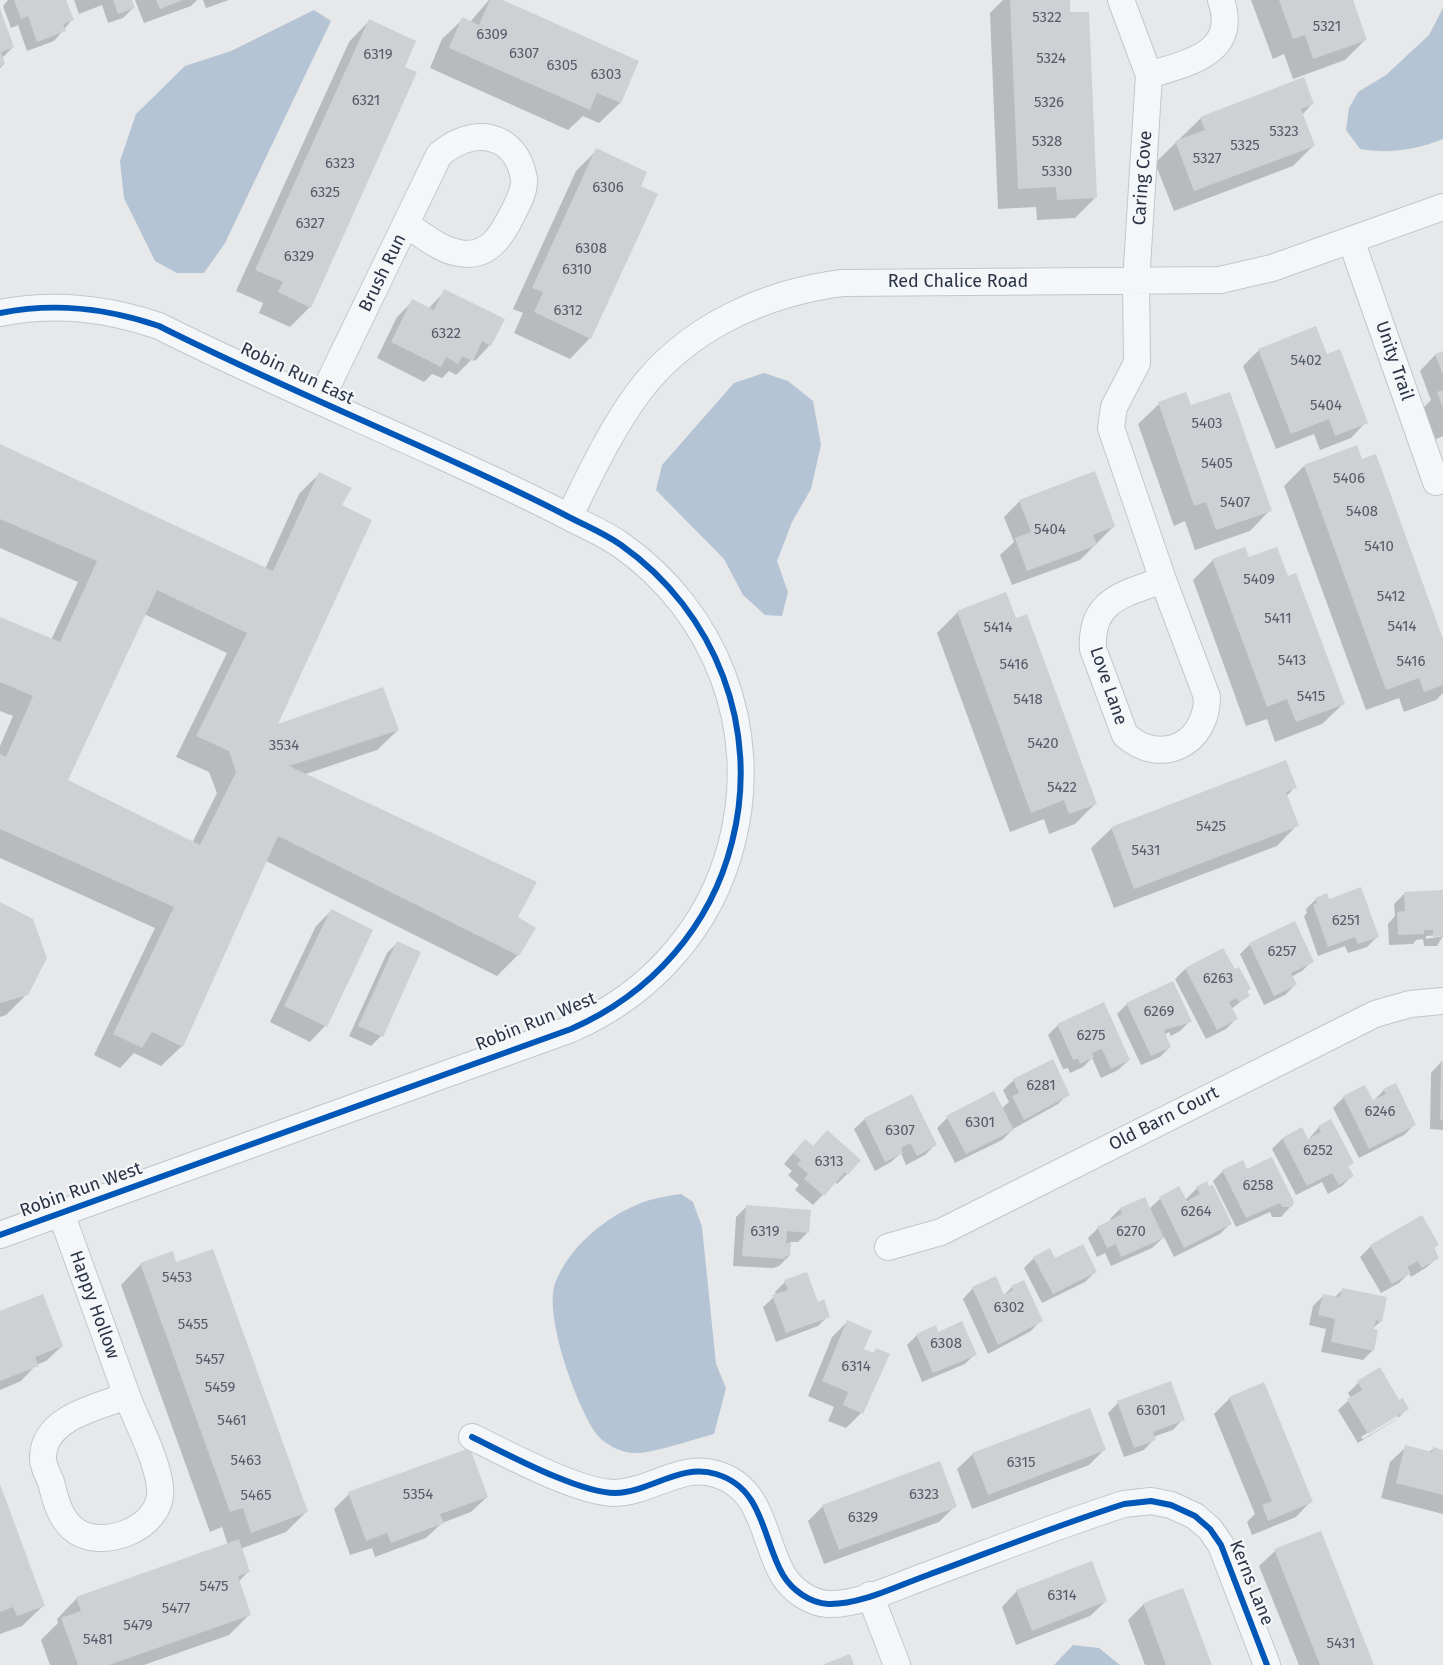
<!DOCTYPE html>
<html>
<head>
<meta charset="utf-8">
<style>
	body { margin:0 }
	canvas { display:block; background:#e6e8ea }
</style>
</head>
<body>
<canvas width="1443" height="1665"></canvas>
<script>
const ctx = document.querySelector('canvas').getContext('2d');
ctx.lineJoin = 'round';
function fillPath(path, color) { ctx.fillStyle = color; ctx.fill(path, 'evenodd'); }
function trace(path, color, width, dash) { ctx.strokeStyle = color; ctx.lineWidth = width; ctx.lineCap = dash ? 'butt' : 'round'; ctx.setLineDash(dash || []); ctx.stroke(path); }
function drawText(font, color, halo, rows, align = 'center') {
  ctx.font = font + ' "Fira Sans",sans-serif'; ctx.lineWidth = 4.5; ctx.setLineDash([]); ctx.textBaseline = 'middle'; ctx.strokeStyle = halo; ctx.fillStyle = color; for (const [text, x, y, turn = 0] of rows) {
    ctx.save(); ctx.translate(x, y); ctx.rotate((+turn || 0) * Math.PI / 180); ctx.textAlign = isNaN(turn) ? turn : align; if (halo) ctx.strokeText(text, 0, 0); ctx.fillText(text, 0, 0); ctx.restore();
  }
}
const water = new Path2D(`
	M1443,8v131c-27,11 -54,15 -83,10l-14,-19 3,-22 9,-16 28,-17 43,-40z
	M314,10l17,11 -106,222 -21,30h-27l-22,-12 -31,-63 -4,-37 16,-47 49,-48 46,-15z
	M764,373l24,8 25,20 8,44 -10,44 -19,33 -15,39 11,31 -6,24 -17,-1 -22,-20 -19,-36 -68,-69 6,-25 72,-82z
	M681,1194l12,8 9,25 14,137 10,24 -12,46c-20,5 -62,20 -80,19 -13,0 -32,-10 -39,-21 -19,-28 -53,-120 -39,-151 14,-35 51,-65 85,-78 13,-5 27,-7 40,-9z
	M1073,1645l26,3 21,17h-66z`);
const shadow = new Path2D(`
	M8,0h57l7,20 -18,21 -27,10 -9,-26 -7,3 -8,-22z
	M74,0h57l2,8 -10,10 -15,5 -6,-18 -23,9z
	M135,0h62l-6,6 -47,17z
	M203,0h26l-23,8z
	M489,0h10l138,62 -17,41 -21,20 -16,-7 -15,14 -138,-62 12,-29 21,-20 7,3z
	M1003,0h65l27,198 -20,20 -38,2 -1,-13 -38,2 -8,-196z
	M1251,0h100l15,39 -21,21 -52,19 -9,-25 -11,5z
	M0,13l13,34 -10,10 1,7 -4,4z
	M369,21l-59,286 -20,20 -31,-14 4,-10 -27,-12 113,-249z
	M1312,104l-10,11 12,30 -21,21 -119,45 -19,-48 46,-45z
	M597,150l-7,188 -20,21 -56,-26 9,-20 -10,-4 63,-138z
	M445,291l45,54 -15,16 -3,-2 -16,16 -7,-4 -7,7 -10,-4 -8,8 -47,-24 20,-41 16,-16 15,8z
	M1259,350l67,6 40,66 -15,16 -31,12 -6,-16 -38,15 -33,-83z
	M1443,352v84l-9,4 -12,-31 9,-9 -11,-29 15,-16z
	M1185,394l5,13 80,103 -20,21 -55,19 -10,-29 -11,5 -36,-102 21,-20z
	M0,445l265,124 34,-75 20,-20 21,32 -65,221 123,3 -21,20 -74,25 213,142 2,38 -21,21 -231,-115 -84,185 -21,20 -27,-13 -14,15 -26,-13 61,-127 -155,-70v-112l13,-30 -13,-5v-92l51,21 27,-58 -78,-34zM144,614l83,39 -51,104 33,15 8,21 -25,50 -126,-62z
	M1304,466l139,178v49l-7,7 -32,12 -5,-14 -33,12 -82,-224z
	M1020,501l94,25 -34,34 -68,25 -12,-30 14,-13 -10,-25z
	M1248,559l39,19 56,126 -21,20 -47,18 -8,-23 -21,7 -53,-146 20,-20z
	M958,612l137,192 -20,20 -26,10 -5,-15 -34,13 -73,-199z
	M1295,787l-9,10 11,28 -20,21 -163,62 -23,-60 21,-20z
	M1443,891v44l-17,1v3l17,-3 -6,10h-13l-1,-7 -7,1 -3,4 -24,1 -1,-21 7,-8 -1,-12 10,-10z
	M1316,899l12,2 49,36 -10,10 -19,6 -3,-7 -27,10 -14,-40 3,-3 -1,-4z
	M0,904l27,90 -21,21 -6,2z
	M331,911l-6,115 -15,16 -40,-20 46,-96z
	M397,943l-16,93 -10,10 -22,-10 38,-83z
	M1250,944l62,17 -10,10 -11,6 4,8 -10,10 -21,10 -24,-51z
	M1185,969l49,2 15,18 -3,3 2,4 -17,13 5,10 -10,10 -20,10 -31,-60z
	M1127,1004l63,17 -10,10 -9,5 -2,-4 -5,3 6,12 -10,10 -19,8 -24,-51z
	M1058,1025l71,35 -11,10 -17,8 -9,-20 -9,9 -13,6 -2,-5 -5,1 -15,-34z
	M1441,1062l2,68 -13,-1 1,-56z
	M1014,1080l54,14 -10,10 -45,25 -11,11 -47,23 -18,-35 10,-10 54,-9 8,-7 -6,-12z
	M1365,1087l7,15 12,-12 30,35 -10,10 -45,23 -26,-50 10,-10z
	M911,1096l24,49 -10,10 -19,10 -5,-12 -10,9 -16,9 -21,-42 11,-10z
	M1319,1127l33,35 -5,5 5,9 -10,10 -14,8 -6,-12 -26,13 -24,-46 10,-10 19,-10 6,12z
	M817,1142l30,32 -10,10 -2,-2 -22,23 -18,-15 4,-5 -11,-10 4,-4 -8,-7 11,-13 17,-3z
	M1223,1171h24l44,35 -10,11h-9l-2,-5 -34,15 -23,-46z
	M1179,1188l6,12 12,-12 33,36 -10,10 -46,23 -10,-20 -12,11 -41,18 -6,-13 -8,4 -9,-19 10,-10 13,-6 -1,-3 10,-10h29l11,-10z
	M746,1207l62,25 -10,10h-8l-1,14 -10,10 -6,2 -40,-2 3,-49z
	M1421,1217l17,40 -11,10 -16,10 -2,-4 -10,10 -18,10 -21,-36 10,-10z
	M1034,1258l21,2 40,12 -10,10 -43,21 -18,-35z
	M141,1264h35l130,248 -20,20 -46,17 8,23 -10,10 12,32 -21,21 -85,30h-94l-9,-25 17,-17 -1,-4 20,-21 151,-53 -6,-18 -12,5 -89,-247z
	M806,1274l11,30 11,12 -10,10 -42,16 -13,-35 13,-12 -1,-3 10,-10z
	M1012,1287l29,33 -10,11 -43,23 -25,-55 10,-11 30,8z
	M1342,1290l39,31 -10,9 2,20 -10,10 -42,-8 5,-23 -17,-4 4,-19 10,-10 11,2z
	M0,1312l62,34 -16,15 -10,4 -15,16 -21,9z
	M847,1322l15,28 10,4 4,-4 -15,63 -15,15 -18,-7 6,-14 -26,-11 24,-59z
	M937,1334l38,20 -10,10 -43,18 -15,-37 10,-10z
	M1380,1369l19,33 8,7 -10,10 -39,24 -20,-33 13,-12 -3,-5 10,-10zM1398,1414v4l-35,21 -2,-2z
	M1230,1398l81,103 -15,16 -44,18 -5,-13 8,-8 -41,-100z
	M1118,1403l65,16 -10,11 -20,7 1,2 -10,11 -20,7 -16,-44z
	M1406,1447l23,5 4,-3 10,2v63l-62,-16 9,-36z
	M1104,1450l-15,15 -117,44 -15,-40 16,-15z
	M0,1488l43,118 -21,20 -22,8z
	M349,1494l138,3 -16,15 -29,11 -16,15 -51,19 -3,-9 -22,7 -16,-46z
	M823,1506h132l-16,16 -115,42 -16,-43z
	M1275,1551l98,114h-74l-40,-99z
	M1017,1591l89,10 -16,15 -74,29 -14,-38z
	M1144,1604l67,61h-66l-17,-45z`);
const building = new Path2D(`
	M14,0h52l8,20 -11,4 3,7 -29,11 -9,-26 -7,3z
	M113,0h19l3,8 -17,6z
	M156,0h27l-23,9z
	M490,0h13l136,61 -18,42 -24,-10 -7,17 -141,-62 13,-31 17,8z
	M1010,0h60v12h19l8,186 -40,2 -1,-13 -38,2z
	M1279,0h74l14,40 -54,19 -8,-24 -12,4z
	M0,9l14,38 -13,5 4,12 -5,2z
	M369,19l47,22 -11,26 12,5 -106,236 -33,-16 5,-10 -28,-12z
	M1304,77l10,27 -13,5 14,37 -121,45 -19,-50 30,-11 -5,-13z
	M596,148l51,24 -6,14 17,8 -67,145 -57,-27 9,-20 -11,-4z
	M444,289l61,30 -14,27 -9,-5 -9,20 -11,-5 -4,8 -12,-7 -5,10 -50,-25 21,-43 22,11z
	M1316,326l11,28 13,-5 28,74 -33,13 -6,-17 -38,15 -33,-85z
	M1443,351v24l-8,-21z
	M1443,390v18l-6,-16z
	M1186,392l5,13 39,-13 42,119 -56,19 -10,-28 -12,4 -36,-104z
	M0,444l273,127 46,-99 33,16 -10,17 30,15 -94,204 105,-37 16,43 -110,36 248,116 -19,35 18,11 -17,28 -241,-120 -95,211 -31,-15 -10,16 -29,-14 61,-127 -174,-78v-75l6,3 27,-61 -33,-14v-65l60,25 37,-81 -97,-42zM157,590l90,43 -51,103 33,15 7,21 -36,73 -132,-65z
	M1357,445l5,14 14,-5 67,185v46l-19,7 -5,-14 -33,12 -82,-225z
	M1095,471l20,55 -22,9 4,10 -70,26 -12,-33 16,-6 -12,-32z
	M1245,547l4,10 28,-10 11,29 8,-3 49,131 -49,18 -9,-23 -20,8 -55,-148z
	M1006,592l10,26 11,-4 70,190 -28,10 -5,-14 -33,13 -74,-202z
	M1286,760l11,28 -11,4 13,34 -165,63 -23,-62z
	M1361,887l18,50 -21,7 -3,-7 -27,10 -15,-42 4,-2 -2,-5 12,-5 2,6z
	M1443,890v46l-10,1v-7h-9v4l-26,1 -1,-23 8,-1 -1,-19z
	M0,902l33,17 14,39 -19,37 -28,8z
	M331,909l42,21 -46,97 -43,-21z
	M1295,921l19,41 -23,11 6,12 -23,11 -25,-53z
	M397,941l24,11 -38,85 -25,-11z
	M1223,948l12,21 4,-2 12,22 -4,2 3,5 -11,6 -3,-4 -7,4 9,17 -21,11 -32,-62z
	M1173,981l19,41 -28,8 7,17 -20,9 -25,-53z
	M1104,1002l26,58 -19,9 -9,-20 -10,4 2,4 -14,7 -2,-5 -5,1 -16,-36z
	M1053,1059l17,36 -46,25 -12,-24 7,-3 -6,-14z
	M1441,1061h2v59h-3z
	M1396,1083l20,42 -47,24 -26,-53 22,-11 8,15 13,-6 -3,-5z
	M994,1091l20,39 -48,24 -20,-38z
	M912,1094l25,51 -20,11 -7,-13 -9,5 2,5 -18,9 -21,-44z
	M1331,1119l23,44 -6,3 6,10 -15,9 -7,-12 -25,13 -25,-48 20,-11 6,12 13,-7 -3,-6z
	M827,1130l34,30 -13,15 -3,-3 -21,24 -20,-17 4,-5 -11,-10 4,-4 -8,-7 12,-14 8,7z
	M1272,1157l22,45 -2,5h-10l-2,-4 -34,15 -24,-48 21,-10 4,9z
	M1207,1181l2,5 4,-1 19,39 -48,24 -25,-51 20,-11 8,15 13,-7 -4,-7z
	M1145,1197l19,41 -43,19 -5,-13 -9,4 -10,-21 25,-13 -2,-6z
	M746,1205l65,5 -2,23 -22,-2 -1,12h5l-1,13h-5v3l-43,-3z
	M1422,1215l17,30 -5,3 5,10 -17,10 -4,-7 -11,6 4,6 -19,11 -22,-39z
	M1083,1244l14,28 -44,22 -20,-37 17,-9 5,10z
	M213,1249l95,263 -57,21 -8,-25 -13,4 -90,-249 33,-12 3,11z
	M807,1272l11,30 6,-3 6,18 -44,16 -14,-38 16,-5 -4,-10z
	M996,1276l8,19 9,-5 -2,-4 13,-6 19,41 -45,24 -26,-58z
	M1342,1288l45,9 -5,25 -6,-2 -2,9 4,1 -4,21 -43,-9 4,-23 -17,-4 5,-21 17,3z
	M43,1294l20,52 -28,11 4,9 -39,15v-70z
	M847,1320l25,11 -8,18 10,4 2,-5 14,6 -27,60 -20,-9 5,-13 -26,-11z
	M962,1321l15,34 -44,18 -17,-39 20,-9 2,7z
	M1380,1367l19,33 4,-2 6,11 -41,25 -21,-35 15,-9 -5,-9z
	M1171,1381l14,39 -32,12 3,8 -22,8 -17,-47z
	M1264,1382l49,120 -45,19 -6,-16 10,-4 -43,-104z
	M1090,1408l16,42 -118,45 -16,-42z
	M1405,1445l27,7 1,-5 10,3v45l-47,-12z
	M470,1448l18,49 -48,17 4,9 -53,20 -4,-10 -21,8 -18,-49z
	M940,1461l17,46 -118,43 -17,-45z
	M0,1484l45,122 -28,10 -4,-9 -13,5z
	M1321,1531l53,134h-54l-46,-116z
	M239,1539l11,33 -12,4 13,39 -142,50h-31l-17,-47 20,-7 -5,-14z
	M1092,1561l15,40 -75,30 -16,-41z
	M1183,1588l29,77h-46l-23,-62z
	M850,1654l4,11h-32z`);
const minor = new Path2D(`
	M1121,0l28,75c38,-12 90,-21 72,-75
	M1149,75l-13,207 1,81 -23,44 -3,21 52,152
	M1351,240l85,242
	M0,313c55,-11 106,-5 159,13 91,46 186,86 278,128 44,20 88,40 130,62 19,10 37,17 54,29 95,67 140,184 111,297 -21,85 -81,152 -161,187l-571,206
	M320,401l119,-246c32,-29 77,-24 85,24 1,10 -5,22 -9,30 -12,24 -25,50 -56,44 -19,-3 -36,-18 -52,-28
	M569,517c21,-42 41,-86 69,-124 48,-65 126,-100 204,-110l378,-3 52,-12 171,-61
	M1163,580l44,117c0,47 -46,70 -82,38l-32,-86c-3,-50 32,-55 70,-69z
	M61,1213l66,183
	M888,1247l53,-15 434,-218 35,-10 33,-3
	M127,1396c11,29 29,60 33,91 5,41 -60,66 -88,41 -13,-12 -17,-30 -21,-46 -3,-7 -9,-18 -8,-26 2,-39 55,-49 84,-60z
	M472,1437c35,17 107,56 143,56 36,-1 65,-30 101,-19 48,14 46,65 67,101 9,15 27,28 45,29 32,1 69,-18 100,-29 65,-24 130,-50 196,-71l27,-3 20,4 24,11 15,13 11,16 46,120
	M870,1595l27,70`);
const cycleway = new Path2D(`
	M0,313c55,-11 106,-5 159,13 91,46 186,86 278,128 44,20 88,40 130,62 19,10 37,17 54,29 95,67 140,184 111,297 -21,85 -81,152 -161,187l-571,206
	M472,1437c35,17 107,56 143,56 36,-1 65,-30 101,-19 48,14 46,65 67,101 9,15 27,28 45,29 32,1 69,-18 100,-29 65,-24 130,-50 196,-71l27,-3 20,4 24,11 15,13 11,16 46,120`);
const numberNames = [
	["5322",1047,18],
	["5321",1327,27],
	["6309",492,35],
	["6307",524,54],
	["6319",378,55],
	["5324",1051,59],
	["6305",562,66],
	["6303",606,75],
	["6321",366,101],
	["5326",1049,103],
	["5323",1284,132],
	["5328",1047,142],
	["5325",1245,146],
	["5327",1207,159],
	["6323",340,164],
	["5330",1057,172],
	["6306",608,188],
	["6325",325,193],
	["6327",310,224],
	["6308",591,249],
	["6329",299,257],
	["6310",577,270],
	["6312",568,311],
	["6322",446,334],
	["5402",1306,361],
	["5404",1326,406],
	["5403",1207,424],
	["5405",1217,464],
	["5406",1349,479],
	["5407",1235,503],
	["5408",1362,512],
	["5404",1050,530],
	["5410",1379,547],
	["5409",1259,580],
	["5412",1391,597],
	["5411",1278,619],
	["5414",1402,627],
	["5414",998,628],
	["5413",1292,661],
	["5416",1411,662],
	["5416",1014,665],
	["5415",1311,697],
	["5418",1028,700],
	["5420",1043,744],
	["3534",284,746],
	["5422",1062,788],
	["5425",1211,827],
	["5431",1146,851],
	["6251",1346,921],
	["6257",1282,952],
	["6263",1218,979],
	["6269",1159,1012],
	["6275",1091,1036],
	["6281",1041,1086],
	["6246",1380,1112],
	["6301",980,1123],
	["6307",900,1131],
	["6252",1318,1151],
	["6313",829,1162],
	["6258",1258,1186],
	["6264",1196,1212],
	["6319",765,1232],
	["6270",1131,1232],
	["5453",177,1278],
	["6302",1009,1308],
	["5455",193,1325],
	["6308",946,1344],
	["5457",210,1360],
	["6314",856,1367],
	["5459",220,1388],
	["6301",1151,1411],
	["5461",232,1421],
	["5463",246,1461],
	["6315",1021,1463],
	["5354",418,1495],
	["6323",924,1495],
	["5465",256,1496],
	["6329",863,1518],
	["5475",214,1587],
	["6314",1062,1596],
	["5477",176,1609],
	["5479",138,1626],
	["5481",98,1640],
	["5431",1341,1644]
];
const streetNames = [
	["Caring Cove",1143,178,-86],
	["Brush Run",383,273,-64],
	["Red Chalice Road",958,282],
	["Unity Trail",1394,361,71],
	["Robin Run East",297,374,25],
	["Love Lane",1108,686,71],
	["Robin Run West",536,1022,-22],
	["Old Barn Court",1164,1119,-27],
	["Robin Run West",81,1190,-20],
	["Happy Hollow",94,1305,70],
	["Kerns Lane",1251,1583,68]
];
fillPath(water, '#b4c4d5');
fillPath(shadow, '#0003');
fillPath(building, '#ced0d3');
trace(minor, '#c4c6c8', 28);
trace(minor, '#f5f6f7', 26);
trace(cycleway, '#0057b8', 6);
drawText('15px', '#545c69', null, numberNames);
drawText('18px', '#2b3445', '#f4f6f9', streetNames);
</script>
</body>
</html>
